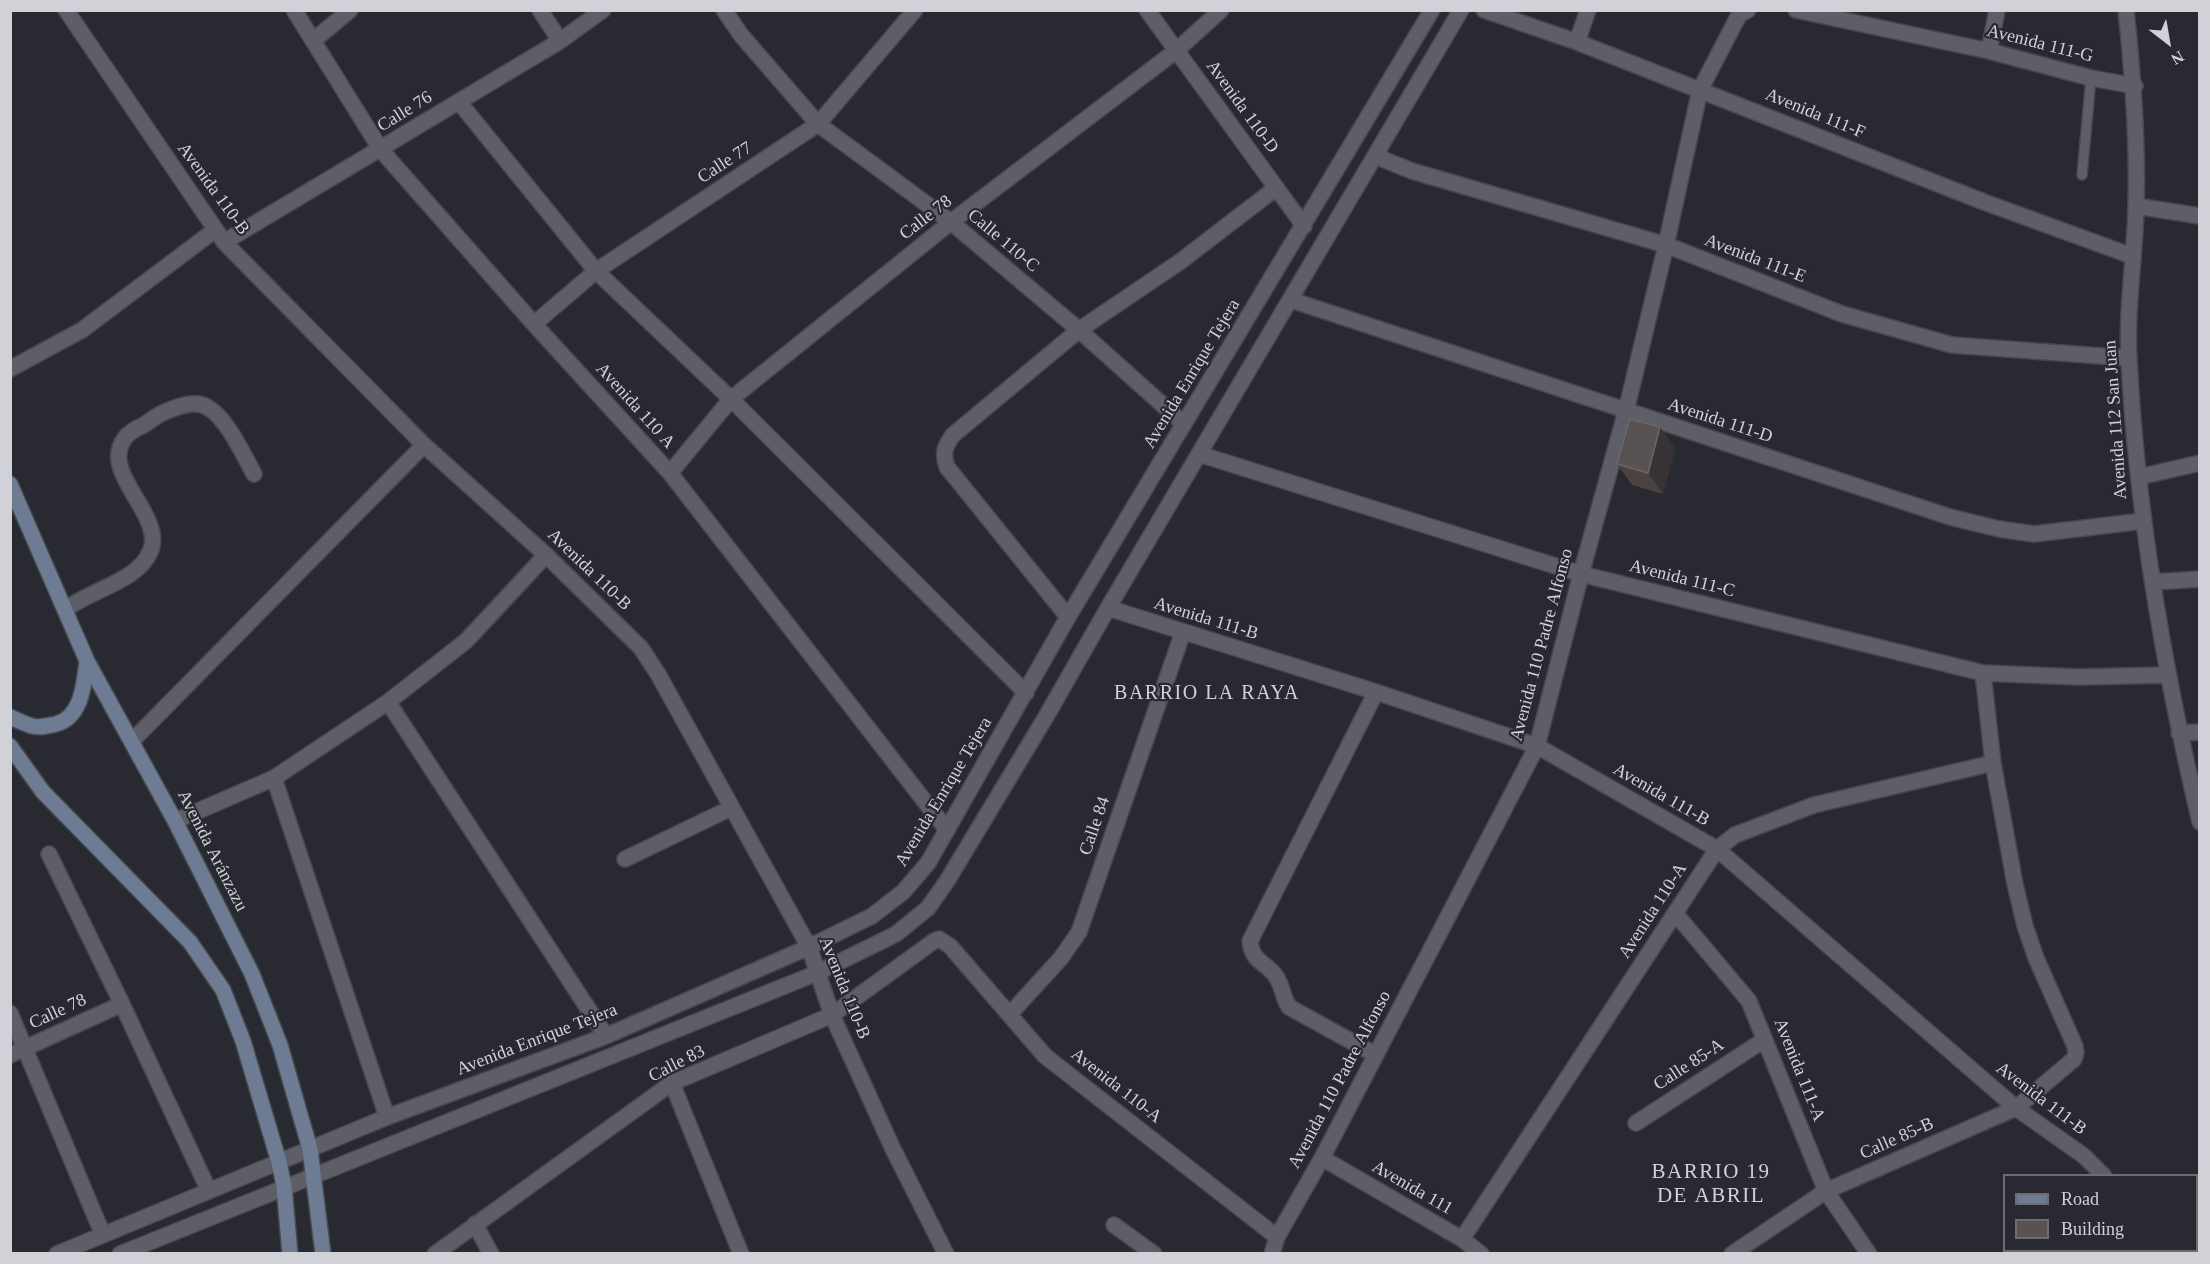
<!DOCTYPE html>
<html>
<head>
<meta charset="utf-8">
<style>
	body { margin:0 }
	#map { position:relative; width:2210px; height:1264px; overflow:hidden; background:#292a31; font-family:Georgia,serif }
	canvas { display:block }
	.frame { position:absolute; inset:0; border:12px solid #d1d2d7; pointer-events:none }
	.legend { position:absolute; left:2003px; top:1174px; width:195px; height:78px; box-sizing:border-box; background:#292a31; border:2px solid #6c6d73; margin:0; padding:8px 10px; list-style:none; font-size:18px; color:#d1d2d7 }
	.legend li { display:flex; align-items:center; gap:12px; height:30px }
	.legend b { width:30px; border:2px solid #6c6d73 }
	.north { position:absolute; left:2138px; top:12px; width:60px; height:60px; -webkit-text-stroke:4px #292a31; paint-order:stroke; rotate:149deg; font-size:16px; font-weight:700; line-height:24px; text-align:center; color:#d1d2d7 }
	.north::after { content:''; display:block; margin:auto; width:21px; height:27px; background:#d1d2d7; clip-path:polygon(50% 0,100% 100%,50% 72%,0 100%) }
</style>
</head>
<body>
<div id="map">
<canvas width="2210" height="1264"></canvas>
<div class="frame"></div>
<ul class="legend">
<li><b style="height:8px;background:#6d7c93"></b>Road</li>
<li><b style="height:16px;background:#595252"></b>Building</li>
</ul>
<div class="north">N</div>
</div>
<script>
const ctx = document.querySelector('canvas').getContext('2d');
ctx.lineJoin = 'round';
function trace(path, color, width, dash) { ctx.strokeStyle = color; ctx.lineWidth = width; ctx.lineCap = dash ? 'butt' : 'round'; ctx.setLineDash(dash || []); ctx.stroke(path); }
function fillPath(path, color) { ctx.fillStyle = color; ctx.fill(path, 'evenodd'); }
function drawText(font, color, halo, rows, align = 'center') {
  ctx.font = font + ' Georgia,serif'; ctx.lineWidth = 4.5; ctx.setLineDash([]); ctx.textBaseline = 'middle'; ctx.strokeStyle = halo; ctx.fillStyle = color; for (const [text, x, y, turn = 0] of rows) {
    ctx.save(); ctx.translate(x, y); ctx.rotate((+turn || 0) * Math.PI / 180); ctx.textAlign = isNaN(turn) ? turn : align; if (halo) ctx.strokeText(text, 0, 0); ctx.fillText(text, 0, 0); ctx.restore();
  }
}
const lane = new Path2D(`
	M2082,175l9,-97`);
const street = new Path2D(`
	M66,10l158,232 200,203 122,110 95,93 17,26 151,273 23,68 61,134 53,105
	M294,10l87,140 153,174 136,149 277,357
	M540,10l20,31
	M724,10l17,25 77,89 133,98 128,108 105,94
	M1147,10l157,216
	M1484,10l93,32 407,160 148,54
	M1796,10l193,41 102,27 44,8
	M2126,10c7,65 12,130 10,196 -1,51 -10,103 -7,154 8,156 35,310 71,462
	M313,41l37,-31
	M1577,42l11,-32
	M1989,51l8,-41
	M459,102l137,169 135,128 295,294
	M1375,156l37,15 254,74 176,69 110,31 177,13
	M2136,206l64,10
	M224,242l336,-201 43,-31
	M1291,300l659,217 49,12 35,5 109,-13
	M534,324l62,-53 222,-147 97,-114
	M10,369l72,-39 133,-100
	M1199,454l382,120 402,99 96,4 89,-2
	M670,473l61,-74 220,-177 226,-172 44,-40
	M2139,477l61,-14
	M2153,582l47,-3
	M1108,608l268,84 161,54 180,103 299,259 68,48 20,20
	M65,610c24,-20 72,-28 85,-58 17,-36 -52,-79 -25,-114 4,-6 12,-10 19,-13 7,-5 15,-11 23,-14 12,-5 28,-11 40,-4 20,11 36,47 47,67
	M1068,617l-121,-150c-5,-14 -2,-21 6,-32l126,-105 102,-69 95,-73
	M388,702l218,334
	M2179,733l21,-1
	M132,741l292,-296
	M274,778l113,339
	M175,821l99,-43 114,-76 78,-61 80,-86
	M49,854l73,150 87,187
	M625,859l106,-51
	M1675,913l74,88 77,190 43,63
	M10,1013l93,222
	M1010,1014l51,-56 18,-26 104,-300
	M10,1055l112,-51
	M1376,1055l-87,-48c-7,-10 -6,-22 -14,-32 -11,-14 -23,-13 -25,-34l126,-249
	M672,1083l69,171
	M1636,1123l128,-83
	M1322,1158l140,81 19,15
	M475,1224l16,30
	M1114,1225l40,29
	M1462,1239l255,-390 18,-14 79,-30 179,-42
	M2164,1250l2,4
	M57,1254l330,-137 219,-81 203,-89 63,-31 31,-24 25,-29 140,-246 364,-607
	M120,1254l697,-281 79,-39 32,-26 19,-27 100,-166 61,-107 353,-598
	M435,1254l237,-171 160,-68 102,-74 5,-2 11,7 95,110 232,181
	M1272,1254l5,-17 45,-79 215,-412 44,-172 45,-163 40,-166 34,-155 39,-75 9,-5
	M1732,1254l94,-63 190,-83 58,-49 2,-6 -1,-7 -39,-88 -11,-32 -10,-42 -22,-121 -10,-90
	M2012,1254l4,-4`);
const secondary = new Path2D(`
	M10,484l77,177 88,160 77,153 28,71 30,104 13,105
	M10,717c7,3 15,7 22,9 9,2 16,0 24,-2 26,-7 28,-40 31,-63
	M10,746l33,46 147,150 33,48 20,51 36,121 5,24 6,68`);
const wall = new Path2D(`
	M1660,427l15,22 -12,45 -31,-9 -15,-21z`);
const shadedWall = new Path2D(`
	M1660,427l15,22 -12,45 -15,-21z`);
const building = new Path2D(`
	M1630,419l30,8 -12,46 -31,-9z`);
const streetNames = [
	["Avenida 111-G",2040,44,14],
	["Avenida 110-D",1242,107,54],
	["Calle 76",405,112,-32],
	["Avenida 111-F",1815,114,22],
	["Calle 77",725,163,-33],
	["Avenida 110-B",213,189,54],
	["Calle 78",926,218,-38],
	["Calle 110-C",1003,241,40],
	["Avenida 111-E",1755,259,21],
	["Avenida Enrique Tejera",1192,374,-59],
	["Avenida 110 A",635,406,48],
	["Avenida 112 San Juan",2116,420,-94],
	["Avenida 111-D",1720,421,18],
	["Avenida 110-B",589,570,44],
	["Avenida 111-C",1682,579,14],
	["Avenida 111-B",1206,619,17],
	["Avenida 110 Padre Alfonso",1542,645,-75],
	["Avenida Enrique Tejera",944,792,-59],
	["Avenida 111-B",1661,795,30],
	["Calle 84",1095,826,-71],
	["Avenida Aránzazu",212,851,63],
	["Avenida 110-A",1653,911,-57],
	["Avenida 110-B",844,988,68],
	["Calle 78",58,1012,-25],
	["Avenida Enrique Tejera",537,1040,-21],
	["Calle 83",677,1064,-27],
	["Calle 85-A",1689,1065,-33],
	["Avenida 111-A",1799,1070,68],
	["Avenida 110 Padre Alfonso",1340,1080,-62],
	["Avenida 110-A",1116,1086,38],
	["Avenida 111-B",2041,1099,37],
	["Calle 85-B",1897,1139,-24],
	["Avenida 111",1412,1188,30]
];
const neighbourhoodNames = [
	["BARRIO LA RAYA",1207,694]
];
const quarterNames = [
	["BARRIO 19",1711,1172],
	["DE ABRIL",1711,1196]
];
trace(lane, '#47484e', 12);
trace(street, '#47484e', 18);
trace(secondary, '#47484e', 18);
trace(lane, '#5d5e67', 9);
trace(street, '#5d5e67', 15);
trace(secondary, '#6d7c93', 15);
fillPath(wall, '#4b4342');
fillPath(shadedWall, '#373235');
fillPath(building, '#595252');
trace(building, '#6c6667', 1.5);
drawText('18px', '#d1d2d7', '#292a31', streetNames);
ctx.letterSpacing = '1.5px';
drawText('20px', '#d1d2d7', '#292a31', neighbourhoodNames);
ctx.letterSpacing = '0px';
ctx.letterSpacing = '1.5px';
drawText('21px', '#d1d2d7', '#292a31', quarterNames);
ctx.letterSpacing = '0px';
</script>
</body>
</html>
